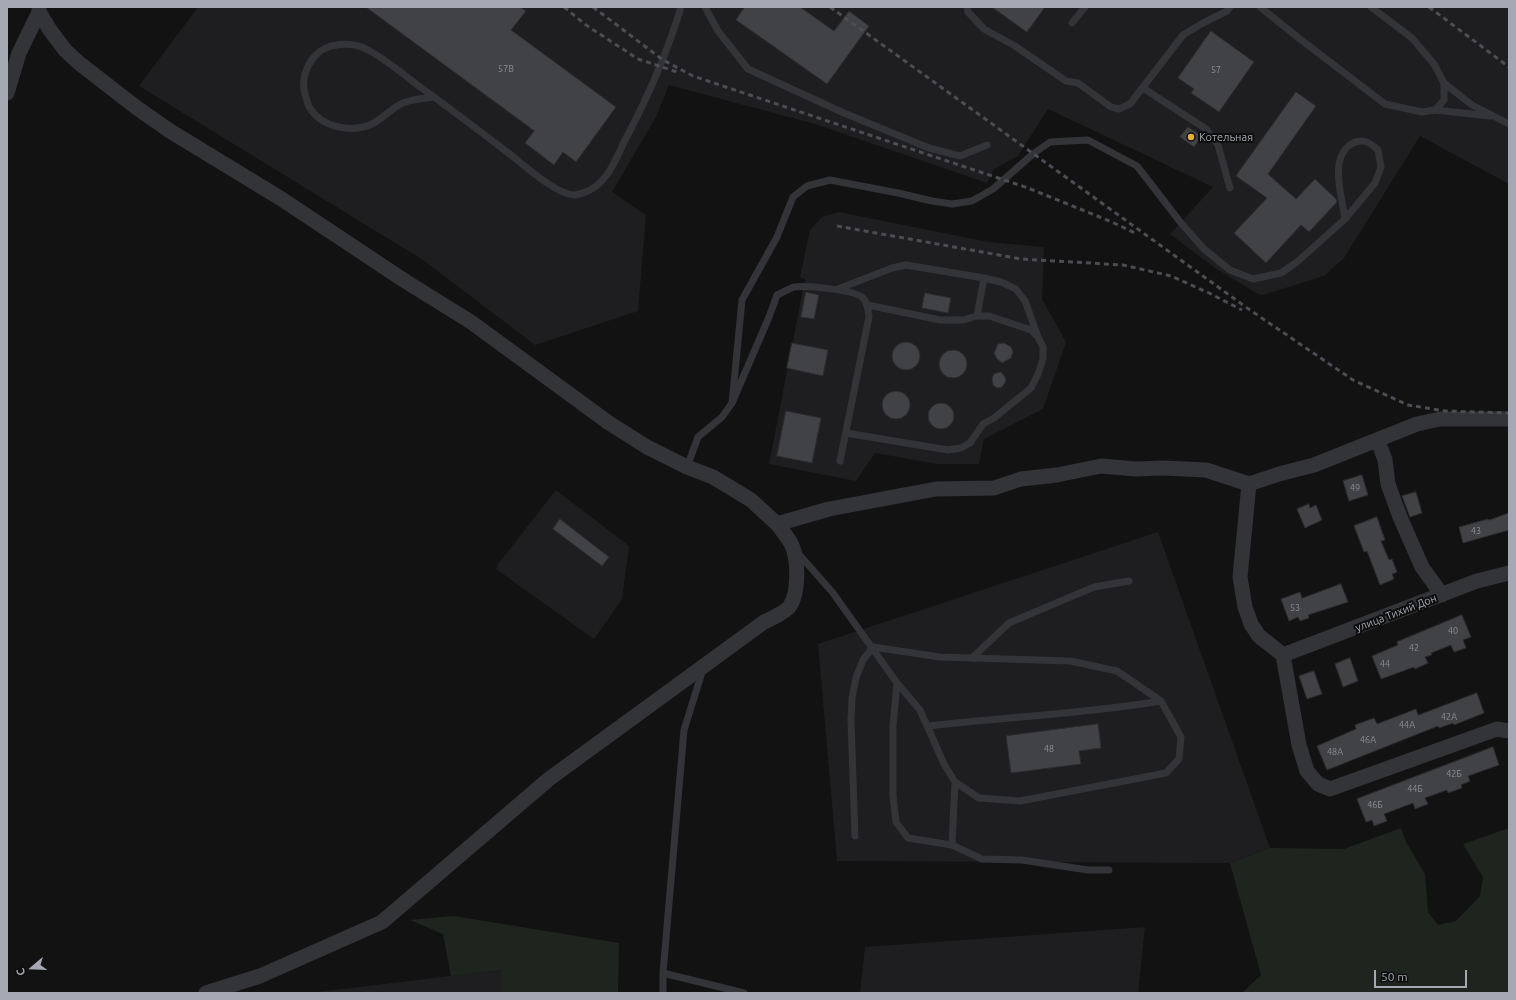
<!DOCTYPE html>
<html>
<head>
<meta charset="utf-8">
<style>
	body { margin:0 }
	#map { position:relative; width:1516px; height:1000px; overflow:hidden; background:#121213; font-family:Ubuntu,sans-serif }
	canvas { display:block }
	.frame { position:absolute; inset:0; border:8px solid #a4a8b2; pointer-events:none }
	.north { position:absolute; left:12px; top:948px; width:40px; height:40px; -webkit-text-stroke:3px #0d0d0e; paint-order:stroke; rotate:251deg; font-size:11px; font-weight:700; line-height:16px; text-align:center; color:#a4a8b2 }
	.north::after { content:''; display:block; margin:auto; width:14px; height:18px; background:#a4a8b2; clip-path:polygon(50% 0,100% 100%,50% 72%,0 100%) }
	.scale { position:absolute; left:1374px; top:970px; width:93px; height:18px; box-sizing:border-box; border:2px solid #a4a8b2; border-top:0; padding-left:5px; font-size:12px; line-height:14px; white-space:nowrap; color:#a4a8b2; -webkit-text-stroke:3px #0d0d0e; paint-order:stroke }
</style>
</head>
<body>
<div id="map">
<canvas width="1516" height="1000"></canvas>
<div class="frame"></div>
<div class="north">С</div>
<div class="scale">50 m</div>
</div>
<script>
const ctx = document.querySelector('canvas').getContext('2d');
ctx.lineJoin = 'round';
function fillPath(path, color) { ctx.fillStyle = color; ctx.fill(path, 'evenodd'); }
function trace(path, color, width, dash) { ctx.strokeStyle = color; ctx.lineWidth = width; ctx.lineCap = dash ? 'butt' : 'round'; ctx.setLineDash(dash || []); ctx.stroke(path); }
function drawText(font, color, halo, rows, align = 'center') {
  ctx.font = font + ' Ubuntu,sans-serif'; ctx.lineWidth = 4; ctx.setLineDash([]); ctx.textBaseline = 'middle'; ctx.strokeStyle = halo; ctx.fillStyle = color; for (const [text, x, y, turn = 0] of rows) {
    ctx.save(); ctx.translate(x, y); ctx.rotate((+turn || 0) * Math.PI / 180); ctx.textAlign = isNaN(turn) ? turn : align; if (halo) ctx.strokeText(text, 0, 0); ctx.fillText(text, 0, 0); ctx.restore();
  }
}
const built = new Path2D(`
	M198,7h1311v177l-89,-48 -76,122 -20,18 -61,19 -5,-1 -43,-26 -45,-34 43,-47 -165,-78 -30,47 -24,13 -7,14 -172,-59 -146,-39 -13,32 -44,75 34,23 -8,96 -103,34 -112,-85 -284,-174z
	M839,212l149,30 56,5 -2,52 24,43 -23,67 -59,30 -5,25h-42l-62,-11 -19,28 -87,-17 36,-185 -5,-2 10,-47 12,-13z
	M556,490l73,56 -7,53 -28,40 -98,-70 2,-5z
	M1158,532l112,316 -40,15 -393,-2 -19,-217z
	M1145,927l-7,66h-278l5,-46z
	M502,970v23h-193l142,-17z`);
const green = new Path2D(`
	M1401,828l5,14 19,32 3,38 10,13 18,-4 24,-25 3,-19 -20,-33 46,-16v165h-267l19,-18 -31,-112 40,-15 74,1z
	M454,916l165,27 -1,50h-116l-1,-23 -50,6 -8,-42 -33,-14z`);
const building = new Path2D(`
	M366,7h154l6,4 -15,19 105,77 -40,55 -13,-10 -9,13 -29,-22 9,-12z
	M745,7h55l34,24 15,-20 20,15 -42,58 -91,-64z
	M992,7h53l-18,25z
	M1211,31l43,31 -35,50 -28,-19 3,-4 -16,-11z
	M1296,92l20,14 -48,68 28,25 19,-20 21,20 1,3 -28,30 -8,-7 -35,38 -32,-30 33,-35 -31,-22z
	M1188,127l14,9 -8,11 -14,-10z
	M806,292l13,3 -5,24 -13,-2z
	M925,293l26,5 -3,15 -26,-5z
	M892 356a14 14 0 1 1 28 0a14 14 0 1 1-28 0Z
	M792,343l36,7 -5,26 -36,-8z
	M1004,343l7,4 2,5 -2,6 -9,5 -5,-4 -3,-6 4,-9z
	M939 364a14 14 0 1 1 28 0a14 14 0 1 1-28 0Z
	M1001,372l4,5 1,4 -4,6 -5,1 -4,-3 -1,-7 2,-4z
	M882 405a14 14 0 1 1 28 0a14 14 0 1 1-28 0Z
	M928 416a13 13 0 1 1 26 0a13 13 0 1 1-26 0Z
	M786,411l35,7 -9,45 -35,-7z
	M1362,475l6,20 -19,6 -6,-20z
	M1416,492l6,21 -12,4 -8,-21z
	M1309,504l1,4 6,-3 6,15 -17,8 -8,-19z
	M1509,513v17l-46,13 -4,-16 29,-8 1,1z
	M1377,517l8,23 -4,1 8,19 3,-1 5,13 -5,2 2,5 -14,6 -13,-34 -3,1 -10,-26z
	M560,519l49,38 -7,9 -49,-37z
	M1341,584l7,18 -40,13 1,3 -9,3 -2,-4 -9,4 -8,-22 19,-7 2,6z
	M1462,615l9,22 -8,3 3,8 -12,4 -3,-7 -20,8 1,2 -7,2 3,6 -13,6 -1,-2 -33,12 -9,-23 26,-11 -1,-3z
	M1350,658l8,23 -15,6 -8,-23z
	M1314,671l8,23 -15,5 -8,-23z
	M1477,693l7,20 -30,12 -1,-2 -14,5 -1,-2 -111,44 -10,-24 39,-17 -1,-4 19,-7 3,6 39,-15 2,6z
	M1098,724l3,24 -22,3 2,13 -70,9 -5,-37z
	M1493,747l6,18 -31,11 2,5 -9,4 1,3 -14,5 -1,-3 -22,8 3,6 -13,5 -2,-6 -29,11 3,7 -13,5 -2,-6 -6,2 -9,-23z`);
const service = new Path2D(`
	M705,7l13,24 30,38 96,44 85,35 31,8 27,-11
	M967,7l1,5 16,17 31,17 51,35 12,2 33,24 8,2 11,-5 53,-69 20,-12 24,-12 3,-4
	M1260,7l40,32 85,65 37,8 13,-2 9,-10v-17l-10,-19 -22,-26 -41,-31
	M1072,23l13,-16
	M1444,83l28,22 37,19
	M1143,88l63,41 12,16 12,43
	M434,97c-11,2 -26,2 -35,8 -10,6 -17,14 -27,19 -20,9 -50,4 -62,-16 -3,-4 -3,-9 -5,-14 -4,-13 1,-27 9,-37 12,-15 39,-16 54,-7 17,9 33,22 48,34 31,22 61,45 91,68 16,12 48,42 67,43 4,0 11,-3 14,-4 19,-8 28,-32 36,-49 23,-43 43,-88 57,-135
	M1435,110l55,6
	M838,289l54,-21 14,-3 78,13 17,4 15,7 9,12 12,33
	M977,316l7,-38
	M732,403l10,-103 35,-63 16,-40 14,-11 23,-6 68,13 34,8 20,3 20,-3 21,-12 40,-35 17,-12 38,-2 49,26 44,57 23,26 26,21 23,9 28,-6 16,-11 48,-43 30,-36 6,-16 -3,-17c-8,-7 -14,-12 -25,-7 -25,13 -11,53 -8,76
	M846,433l102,17 13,-2 9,-5 13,-19 11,-6 37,-30 7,-14 5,-15v-12l-5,-10 -7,-7 -42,-14h-12l-14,4h-23l-72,-15
	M687,467l11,-30 24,-20 10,-14 37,-86 8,-22c6,-3 12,-6 17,-8 12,-2 59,3 68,10 6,5 6,13 7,20l-29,144
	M798,553l35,40 64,90 23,27 24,54 11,18 24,16 41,3 146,-28 13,-14 2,-22 -20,-36 -44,-30 -47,-10 -130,-4 -67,-10 -10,13 -7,18 -4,20 -1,23 4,115
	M972,658l37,-35 85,-36 35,-6
	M897,683l-4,43v70l3,26 12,16 44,7 30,14 40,1 66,10h21
	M928,726c77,-9 156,-12 233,-25
	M952,845l3,-63
	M663,973l81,20
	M663,993v-20l21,-243 19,-61`);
const minor = new Path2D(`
	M39,12l11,18 15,20 14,13 58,45 33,23 110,67 125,83 66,41 138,101 38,24 40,20 26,10 38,23 26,24 52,-15 107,-20 58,-1 27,-9 36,-4 44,-9 35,3 28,-1 42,2 43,14 30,-10 35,-9 103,-41 23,-5h69
	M7,93l12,-40 20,-41v-5
	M1378,441l7,19 3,24 12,33 22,50 20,28
	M1249,484l-9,93 5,30 6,17 8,12 24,19 16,90 8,26 11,13 12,5 167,-60 12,2
	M1283,655l194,-74 32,-8
	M206,993l54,-17 122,-54 167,-143 215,-157c7,-3 23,-11 26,-16 9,-14 8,-44 3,-58 -3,-9 -11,-17 -16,-24`);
const rail = new Path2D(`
	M564,7l22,18 52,34 39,13
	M593,7l70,53 30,16 335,112 84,34 25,12
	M830,7l420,303 103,70 55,25 37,6 64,2
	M1429,7l80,60
	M837,226l184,33 102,6 48,11 38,17 33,17`);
const markers = [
	[1191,137,4,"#e2b03a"]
];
const numberNames = [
	["57В",506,69],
	["57",1216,70],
	["49",1355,488],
	["43",1476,531],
	["53",1295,608],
	["40",1453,631],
	["42",1414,648],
	["44",1385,664],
	["42А",1449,717],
	["44А",1407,725],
	["46А",1368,740],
	["48",1049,749],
	["48А",1335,752],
	["42Б",1454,774],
	["44Б",1415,789],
	["46Б",1375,805]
];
const poiNames = [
	["Котельная",1199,137]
];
const streetNames = [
	["улица Тихий Дон",1396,613,-21]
];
fillPath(built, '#1e1e20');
fillPath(green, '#1e251f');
fillPath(building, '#414246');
trace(building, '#2c2c2f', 1);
trace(service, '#333438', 7);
trace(minor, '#333438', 15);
trace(rail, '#4c4d52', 3, [5, 4]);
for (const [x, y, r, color] of markers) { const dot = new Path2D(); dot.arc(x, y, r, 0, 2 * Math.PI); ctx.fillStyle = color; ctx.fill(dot); trace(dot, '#0d0d0e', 1.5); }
drawText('9px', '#8b8e97', null, numberNames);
drawText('11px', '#a4a8b2', '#0d0d0e', poiNames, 'left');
drawText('11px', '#a4a8b2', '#0d0d0e', streetNames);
</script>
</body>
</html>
